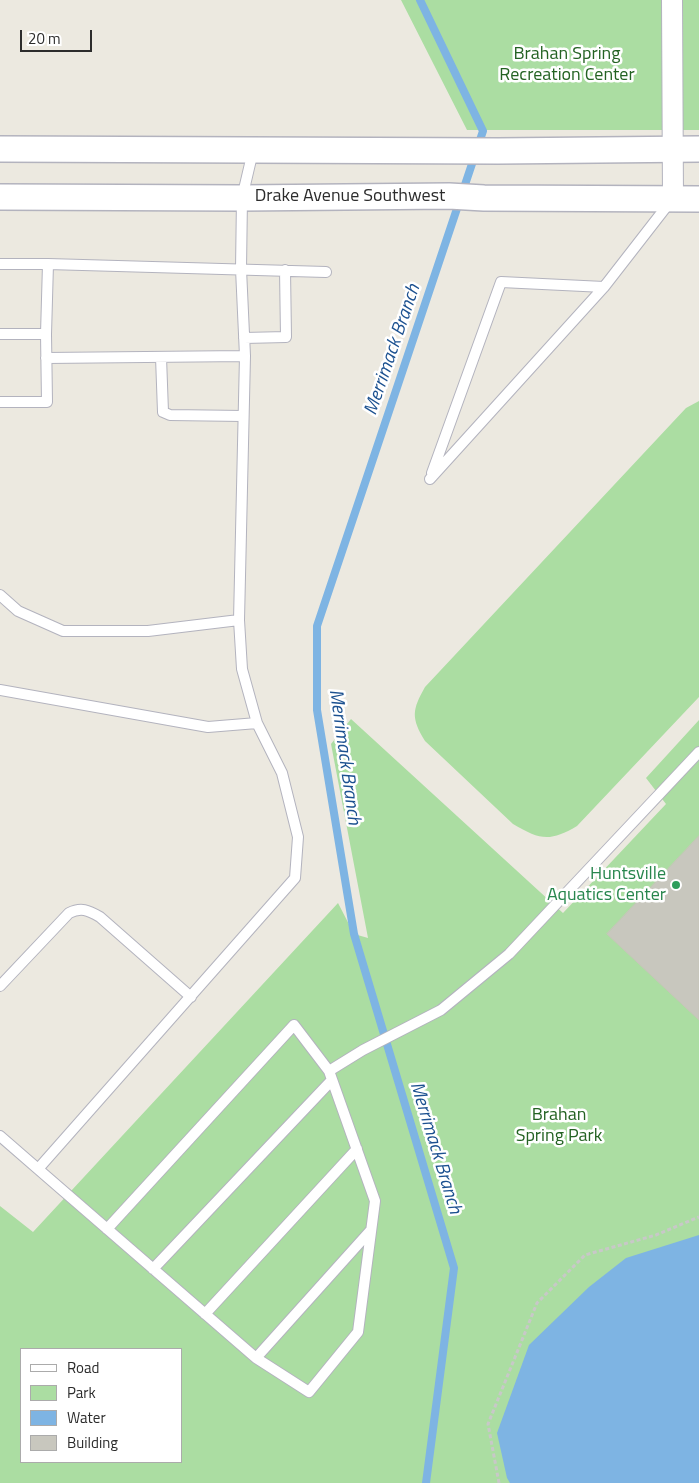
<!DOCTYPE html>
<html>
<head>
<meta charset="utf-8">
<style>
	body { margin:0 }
	#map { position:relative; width:699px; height:1483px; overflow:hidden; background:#ece9e0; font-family:"Titillium Web",sans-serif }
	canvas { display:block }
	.legend { position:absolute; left:20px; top:1348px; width:162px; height:115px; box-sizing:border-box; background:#fff; border:1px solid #ababab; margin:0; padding:6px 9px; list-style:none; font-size:15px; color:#2c2c2c }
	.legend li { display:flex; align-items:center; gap:10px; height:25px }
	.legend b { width:25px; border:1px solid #ababab }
	.scale { position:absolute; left:20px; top:30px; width:72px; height:22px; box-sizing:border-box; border:2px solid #2c2c2c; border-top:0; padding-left:6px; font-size:15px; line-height:18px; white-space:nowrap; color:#2c2c2c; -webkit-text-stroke:4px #fff; paint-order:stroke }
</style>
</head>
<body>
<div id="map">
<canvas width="699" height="1483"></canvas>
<ul class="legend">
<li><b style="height:6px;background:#fff"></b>Road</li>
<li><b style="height:14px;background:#abdda2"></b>Park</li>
<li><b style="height:14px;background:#7eb4e3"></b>Water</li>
<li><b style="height:14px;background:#c8c7be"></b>Building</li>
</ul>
<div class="scale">20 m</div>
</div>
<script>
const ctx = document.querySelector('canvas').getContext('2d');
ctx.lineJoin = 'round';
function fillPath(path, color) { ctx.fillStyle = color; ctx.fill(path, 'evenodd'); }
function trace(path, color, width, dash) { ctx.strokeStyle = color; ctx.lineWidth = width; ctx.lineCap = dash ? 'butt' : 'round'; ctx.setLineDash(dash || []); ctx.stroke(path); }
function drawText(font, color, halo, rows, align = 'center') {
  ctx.font = font + ' "Titillium Web",sans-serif'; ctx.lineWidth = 5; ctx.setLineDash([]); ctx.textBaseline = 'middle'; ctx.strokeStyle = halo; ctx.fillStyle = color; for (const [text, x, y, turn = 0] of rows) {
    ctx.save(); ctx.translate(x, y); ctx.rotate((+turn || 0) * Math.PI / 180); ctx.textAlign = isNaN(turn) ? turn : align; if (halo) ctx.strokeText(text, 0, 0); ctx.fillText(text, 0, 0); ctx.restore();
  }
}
const green = new Path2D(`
	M401,0h298v130h-232z
	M699,401v296l-122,129c-27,16 -37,14 -64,-2l-88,-83c-14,-23 -13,-31 0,-54l261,-279z
	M351,719l212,194 103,-109 -20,-26 53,-58v763h-699v-277l33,26 305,-329 16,31 14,4 -37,-194zM21,1349h160v113h-160z`);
const water = new Path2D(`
	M699,1235v248h-189l-3,-5 -10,-45 32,-88 60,-58 37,-29z`);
const stream = new Path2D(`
	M420,0l63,131 -166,495v84l37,224 100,334 -28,215`);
const building = new Path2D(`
	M699,836v184l-92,-86z`);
const path = new Path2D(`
	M499,1483l-11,-59 49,-121 48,-48 71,-20 43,-18`);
const service = new Path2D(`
	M253,151l-11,47 -1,71 4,87 -6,264 3,49 15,54
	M0,264h48l-2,70
	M48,264l278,8
	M0,334h46l1,68h-47
	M244,338l42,-1 -1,-67
	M161,357l2,55 7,3 73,1
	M46,358l199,-2
	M432,473l69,-191 103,5
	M430,479l174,-192 66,-85
	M0,595l18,16 45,20h85l91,-11
	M0,690l208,37 49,-4 25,50 16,64 -3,41 -257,291 -38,-33
	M0,986l69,-73c12,-6 19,-3 31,4l91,80
	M329,1071l34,-21 78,-40 68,-56 190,-202
	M38,1169l218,189 53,34 49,-60 17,-131 -46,-130 -35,-46 -187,204
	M153,1269l179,-189
	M205,1314l152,-165
	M256,1358l115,-128`);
const minor = new Path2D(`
	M672,0l1,199`);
const tertiary = new Path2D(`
	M0,149l498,2 201,-2
	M0,197l242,1 207,-2 35,2 215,1`);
const markers = [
	[676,885,5,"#2e9e5b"]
];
const parkNames = [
	["Brahan Spring",567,55],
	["Recreation Center",567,76],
	["Brahan",559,1116],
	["Spring Park",559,1137]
];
const streetNames = [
	["Drake Avenue Southwest",350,197]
];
const leisureNames = [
	["Huntsville",666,875],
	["Aquatics Center",666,896]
];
const waterNames = [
	["Merrimack Branch",393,350,-71],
	["Merrimack Branch",344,757,82],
	["Merrimack Branch",435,1148,73]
];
fillPath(green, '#abdda2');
fillPath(water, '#7eb4e3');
trace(stream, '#7eb4e3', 8);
fillPath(building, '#c8c7be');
trace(building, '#c7c5b9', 1);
trace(service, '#b3b3be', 12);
trace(minor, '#b3b3be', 22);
trace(tertiary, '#b3b3be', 28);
trace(path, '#c8c8c8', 3, [4, 2.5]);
trace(service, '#fff', 10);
trace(minor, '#fff', 20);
trace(tertiary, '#fff', 25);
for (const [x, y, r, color] of markers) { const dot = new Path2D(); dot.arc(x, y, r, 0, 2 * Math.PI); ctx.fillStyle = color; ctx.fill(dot); trace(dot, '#fff', 2); }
drawText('18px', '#236222', '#fff', parkNames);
drawText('18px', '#2c2c2c', '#fff', streetNames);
drawText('18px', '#27864d', '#fff', leisureNames, 'right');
drawText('italic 19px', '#1c5190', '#fff', waterNames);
</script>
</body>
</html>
